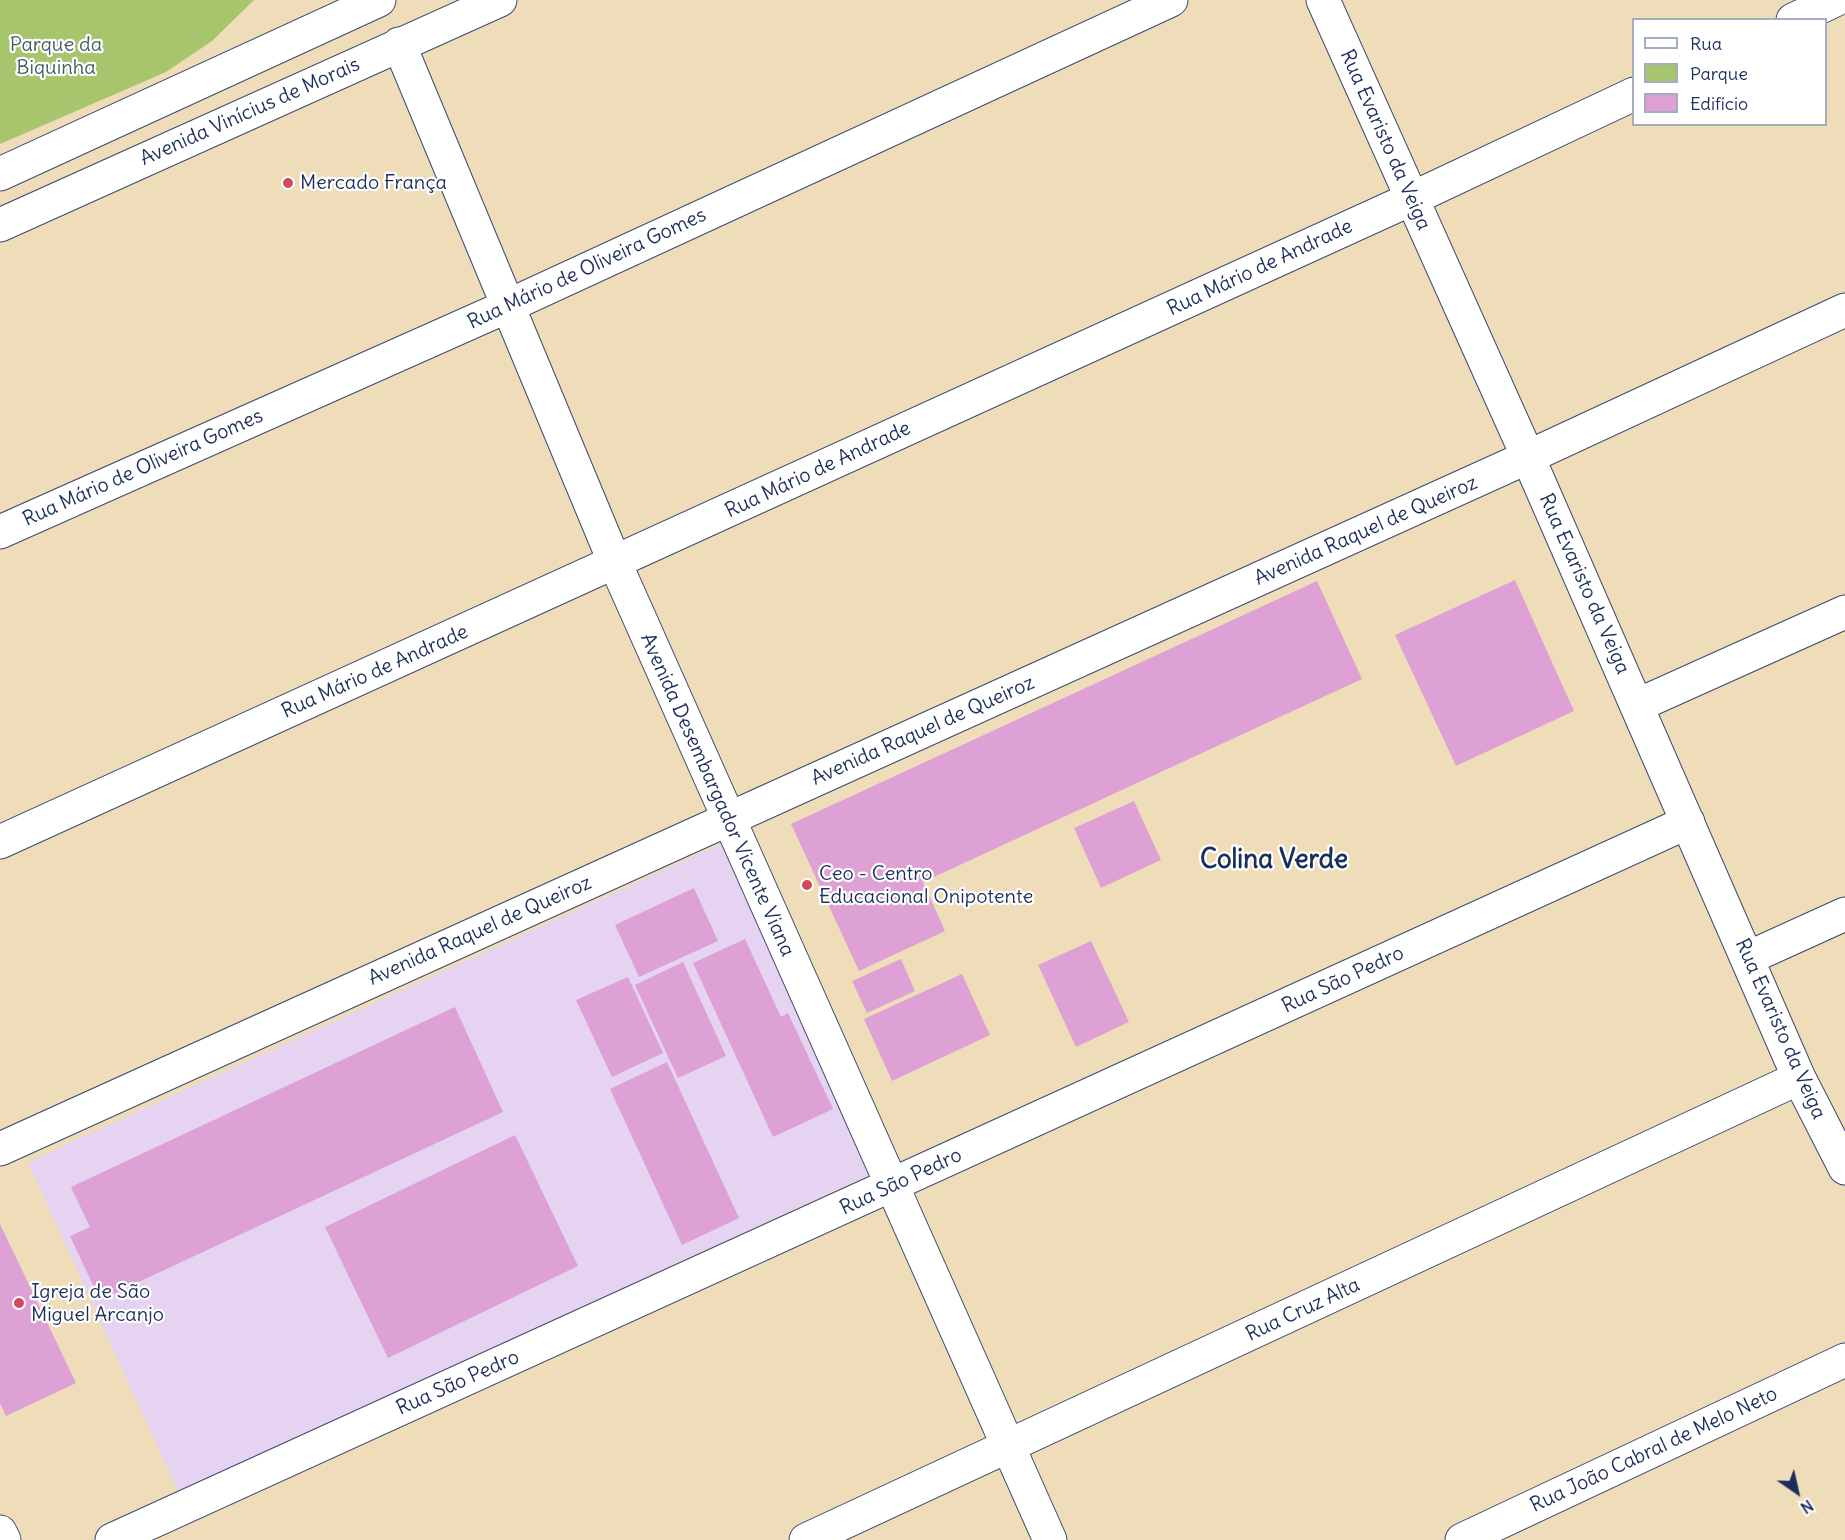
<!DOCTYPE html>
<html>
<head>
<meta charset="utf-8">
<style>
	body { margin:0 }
	#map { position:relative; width:1845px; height:1540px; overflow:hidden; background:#efddba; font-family:Delius,sans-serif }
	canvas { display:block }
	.legend { position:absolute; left:1632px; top:18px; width:195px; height:108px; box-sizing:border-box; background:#fff; border:2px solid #a4acbf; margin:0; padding:8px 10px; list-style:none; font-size:18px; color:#1b2f5e }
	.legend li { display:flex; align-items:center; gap:12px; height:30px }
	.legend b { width:30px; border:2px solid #a4acbf }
	.north { position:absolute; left:1767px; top:1462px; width:60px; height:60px; -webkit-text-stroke:4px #fff; paint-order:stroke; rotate:146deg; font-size:16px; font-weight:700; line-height:24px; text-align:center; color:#1b2f5e }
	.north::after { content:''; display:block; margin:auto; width:21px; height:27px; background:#1b2f5e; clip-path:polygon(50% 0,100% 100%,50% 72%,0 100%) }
</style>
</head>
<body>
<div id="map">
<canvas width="1845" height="1540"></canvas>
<ul class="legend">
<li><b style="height:8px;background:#fff"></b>Rua</li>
<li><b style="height:16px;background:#a6c56c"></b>Parque</li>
<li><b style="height:16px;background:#dea1d5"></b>Edifício</li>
</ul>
<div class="north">N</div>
</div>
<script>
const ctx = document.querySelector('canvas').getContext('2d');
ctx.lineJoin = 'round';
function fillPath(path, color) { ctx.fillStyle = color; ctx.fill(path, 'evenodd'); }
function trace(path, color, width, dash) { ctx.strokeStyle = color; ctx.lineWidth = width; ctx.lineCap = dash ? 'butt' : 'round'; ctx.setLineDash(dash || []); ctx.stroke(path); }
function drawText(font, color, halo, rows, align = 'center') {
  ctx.font = font + ' Delius,sans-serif'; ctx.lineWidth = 4.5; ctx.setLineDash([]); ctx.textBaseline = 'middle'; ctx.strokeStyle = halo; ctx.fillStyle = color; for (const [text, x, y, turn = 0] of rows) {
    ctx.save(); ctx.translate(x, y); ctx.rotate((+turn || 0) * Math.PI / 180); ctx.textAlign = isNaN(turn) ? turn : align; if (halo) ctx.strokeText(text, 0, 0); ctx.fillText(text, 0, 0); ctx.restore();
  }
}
const built = new Path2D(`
	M721,844l150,330 -693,318 -150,-330z`);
const green = new Path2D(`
	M0,0h254l-42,41 -46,31 -166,72z`);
const building = new Path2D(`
	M1515,580l59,131 -118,55 -61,-131z
	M1317,581l45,98 -439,203 22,49 -86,40 -68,-147z
	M1134,801l27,59 -60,28 -27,-60z
	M694,888l24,53 -79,36 -24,-52z
	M745,939l36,78 7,-4 45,96 -60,28 -80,-174z
	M1091,941l38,81 -53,25 -38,-82z
	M901,959l14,32 -48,22 -15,-32z
	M683,962l43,94 -48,22 -43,-93z
	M962,974l28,61 -98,46 -28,-62z
	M628,977l35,76 -51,24 -36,-77z
	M455,1007l48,105 -403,188 -30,-64 20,-9 -19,-40z
	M667,1062l72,156 -57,27 -72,-156z
	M515,1135l63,131 -190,92 -63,-131z
	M0,1224l76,159 -70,33 -6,-13z`);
const minor = new Path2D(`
	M1323,0l205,457 271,621 46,90
	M1793,20l42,-20
	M399,44l216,519 435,977
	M0,532l510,-227 661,-305
	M1638,705l207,-93
	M0,842l1411,-643 223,-105
	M1748,958l97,-44
	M0,1149l1528,-692 317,-147
	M0,1532l4,8
	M112,1540l1576,-718
	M806,1540l993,-462
	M1462,1540l383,-180`);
const tertiary = new Path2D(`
	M0,174l379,-174
	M0,225l500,-225`);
const markers = [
	[288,183,6,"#d1495b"],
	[807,885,6,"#d1495b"],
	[19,1303,6,"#d1495b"]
];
const parkNames = [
	["Parque da",56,45],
	["Biquinha",56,68]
];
const streetNames = [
	["Avenida Vinícius de Morais",250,112,-24],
	["Rua Evaristo da Veiga",1385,140,66],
	["Rua Mário de Andrade",1260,268,-25],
	["Rua Mário de Oliveira Gomes",587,269,-25],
	["Rua Mário de Oliveira Gomes",143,468,-24],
	["Rua Mário de Andrade",818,470,-25],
	["Avenida Raquel de Queiroz",1366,531,-24],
	["Rua Evaristo da Veiga",1584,584,66],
	["Rua Mário de Andrade",375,672,-24],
	["Avenida Raquel de Queiroz",923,731,-24],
	["Avenida Desembargador Vicente Viana",717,795,66],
	["Avenida Raquel de Queiroz",480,931,-24],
	["Rua São Pedro",1343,980,-25],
	["Rua Evaristo da Veiga",1780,1029,66],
	["Rua São Pedro",901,1182,-25],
	["Rua Cruz Alta",1303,1310,-25],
	["Rua São Pedro",458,1383,-24],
	["Rua João Cabral de Melo Neto",1654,1450,-25]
];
const poiNames = [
	["Mercado França",300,183],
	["Ceo - Centro",819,874],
	["Educacional Onipotente",819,897],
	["Igreja de São",31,1292],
	["Miguel Arcanjo",31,1315]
];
const districtNames = [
	["Colina Verde",1274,861]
];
fillPath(built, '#e5d3f1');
fillPath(green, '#a6c56c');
fillPath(building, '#dea1d5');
trace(minor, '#3b496c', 35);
trace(tertiary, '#3b496c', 35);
trace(minor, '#fff', 33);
trace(tertiary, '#fff', 33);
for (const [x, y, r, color] of markers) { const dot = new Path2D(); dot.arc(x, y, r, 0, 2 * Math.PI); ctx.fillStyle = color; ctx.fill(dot); trace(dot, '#fff', 2); }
drawText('20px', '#455c62', '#fff', parkNames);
drawText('20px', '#1b2f5e', '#fff', streetNames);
drawText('20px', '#1b2f5e', '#fff', poiNames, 'left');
drawText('bold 26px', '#1b2f5e', '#fff', districtNames);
</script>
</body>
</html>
